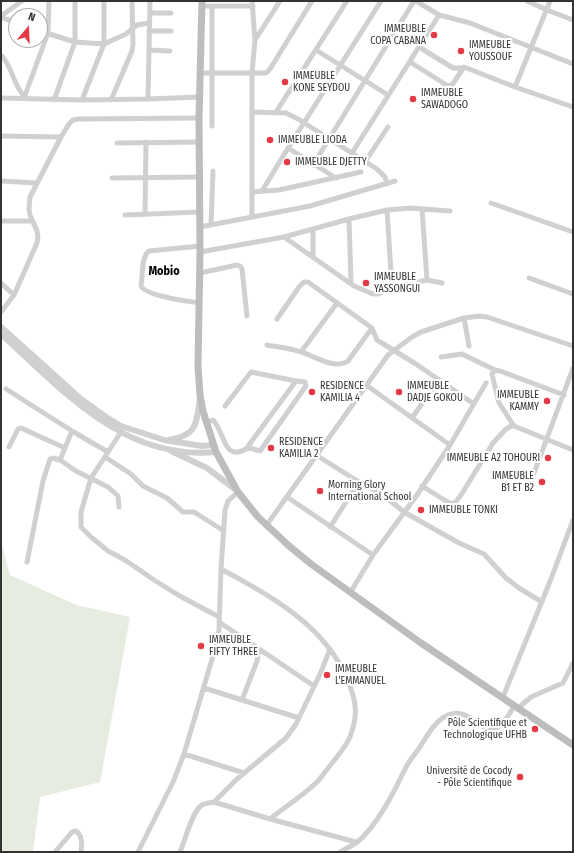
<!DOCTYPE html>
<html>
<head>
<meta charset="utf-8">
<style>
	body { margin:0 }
	#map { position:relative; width:574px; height:853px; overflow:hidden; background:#fff; font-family:"Fira Sans Condensed",sans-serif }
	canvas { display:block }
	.frame { position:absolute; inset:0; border:2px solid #333; pointer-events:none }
	.north { position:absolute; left:8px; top:8px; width:40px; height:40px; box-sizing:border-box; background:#fff; border:1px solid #adadad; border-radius:50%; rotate:19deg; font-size:11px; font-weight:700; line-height:16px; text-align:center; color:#333 }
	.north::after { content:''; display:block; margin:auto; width:14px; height:18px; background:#e63946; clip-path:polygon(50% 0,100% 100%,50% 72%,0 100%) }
</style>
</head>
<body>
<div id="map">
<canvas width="574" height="853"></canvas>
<div class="frame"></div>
<div class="north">N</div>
</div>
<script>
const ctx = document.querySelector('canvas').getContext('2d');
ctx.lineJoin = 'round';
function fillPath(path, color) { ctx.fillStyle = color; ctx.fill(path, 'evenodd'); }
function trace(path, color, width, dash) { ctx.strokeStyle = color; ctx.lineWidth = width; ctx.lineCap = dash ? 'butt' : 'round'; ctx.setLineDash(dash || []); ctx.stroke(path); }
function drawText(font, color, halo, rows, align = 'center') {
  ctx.font = font + ' "Fira Sans Condensed",sans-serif'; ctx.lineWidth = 4; ctx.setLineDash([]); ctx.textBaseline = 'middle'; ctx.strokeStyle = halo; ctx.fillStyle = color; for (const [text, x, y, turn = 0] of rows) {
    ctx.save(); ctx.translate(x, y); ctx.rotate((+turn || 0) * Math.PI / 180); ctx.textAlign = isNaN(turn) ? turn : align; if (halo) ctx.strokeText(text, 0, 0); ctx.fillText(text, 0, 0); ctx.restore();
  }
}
const green = new Path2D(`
	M1,541l9,34 66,30 54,12 -30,165 -60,15 -7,55h-32z`);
const minor = new Path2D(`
	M252,1l3,39 -3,33v144
	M416,1l23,14 31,8 103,41
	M527,1l20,9 26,10
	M550,1l-35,86 58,20
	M202,6h51
	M150,13h21
	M1,16l21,-15
	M1,17l15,6
	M40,31l35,11 29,2 22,-10 11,-9 12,-2
	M149,31h22
	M255,40l25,-39
	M419,47l34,21h10
	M149,50l21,1
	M316,50l72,45
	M1,55c12,12 12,31 24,42
	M410,62l38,24 4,-1 12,-18 51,20
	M201,73h65l4,-4 42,-68
	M1,98l81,2 66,-1 52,-2
	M24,98l24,-65 1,-32
	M148,99l2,-98
	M54,100l21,-58v-41
	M82,100l22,-56v-43
	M111,100l21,-49 1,-7 -1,-43
	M252,112l34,1 12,6 79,50 8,8 2,6
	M276,112l71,-111
	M212,126v-120
	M1,136l60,1
	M117,143l83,-1
	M288,148l48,30
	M352,153l87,-138
	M365,162l23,-35
	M313,165l101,-164
	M112,178l88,-1
	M1,181l36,2
	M262,191l26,-43 93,-147
	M253,192l26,-2 82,-18
	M491,203l82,29
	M422,209l5,71
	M387,210l5,78
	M145,214l1,-72
	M125,215l75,-3
	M349,219l2,64
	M1,221h31
	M211,225l2,-54
	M200,227l110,-21 85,-25
	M313,229v28
	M284,237l70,49 19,8h5l14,-6 35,-8 15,3
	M200,252l84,-15 65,-18 38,-9 23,-2 40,3
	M200,273l37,-8 3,1 2,3 5,47
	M529,278l44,16
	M1,283l13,12
	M199,303c-12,-2 -53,-7 -58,-17 2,-10 0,-29 8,-35l51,-5
	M1,312l13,-17 23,-52 1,-6 -1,-6 -7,-16 -1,-6 1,-12 31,-60 8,-13 4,-4 5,-1 121,-1
	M464,318l5,28
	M277,319l22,-32 5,-5h4l64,46 5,12 39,24 58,40
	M267,345c11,2 23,3 34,7 14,4 33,18 47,9l24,-33
	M301,352l36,-49
	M441,357l21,-3 33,16
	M366,385l84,60
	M6,389l66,42 36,21
	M564,395l-64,-24 -5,-1 -3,4 7,29 15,23 59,24
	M412,418l26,-38
	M206,423l7,-3c12,12 10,42 33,29l50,-68 -45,-9 -26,34
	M121,432l-30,46 -10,34v15l10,10 17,14 17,9 29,20 24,15 41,22
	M9,447l9,-18 3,-1 44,20
	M246,449l4,-1 10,3 46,-65 -1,-4 -9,-1
	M316,455l43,27 23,12 22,18 55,31 25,11 22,24 13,10 23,14
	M105,457l26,17 12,12 24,12 16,14h11l30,19
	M60,460l12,-29
	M530,484l43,-116
	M422,486l24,15 4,2h5l6,-8 32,-52 13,-14 7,-4
	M287,497l86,58
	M266,526l122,-171 24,-18 9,-5 43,-14 15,-2 8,1 86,29
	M330,527l29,-45
	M27,562l16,-81 7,-22 3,-1 7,2 16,11 32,16 10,9 1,11
	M221,569c50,27 105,57 127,112 9,22 10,34 2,56 -4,9 -11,17 -17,25 -5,6 -10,13 -15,19 -13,13 -33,26 -48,38
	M350,593l23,-38 44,-60 33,-50 36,-62
	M219,622l95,64
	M204,688l95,30
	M503,697l48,-118 22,-59
	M242,700l15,-39 2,-12
	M518,708l13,-11 32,-14 10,-20
	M184,754l60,19
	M214,802l23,-23 49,-41 10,-14 25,-52 9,-23
	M55,852l17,-20 4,-1c7,4 6,14 5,21
	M138,852l35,-70 11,-28 31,-105 4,-19 2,-61 4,-59 3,-9 10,-9
	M180,852c5,-11 12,-41 22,-47 3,-2 8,-2 12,-3l56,17 86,23
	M340,852c5,-3 11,-6 16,-9 21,-16 39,-53 50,-76 4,-7 9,-13 14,-20 6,-9 11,-20 20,-27 28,-22 40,18 58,7 7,-4 12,-15 17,-22`);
const tertiary = new Path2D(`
	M1,327l80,72 25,18 15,9 43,14 38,6 11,-1
	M1,334c62,56 122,127 215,118
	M169,440c29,-5 27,-16 31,-42
	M171,451l36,17 29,22`);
const secondary = new Path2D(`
	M202,1l-3,117 1,134 -2,114 2,29 3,16 13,41 22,40 20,25 30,28 23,19 110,79 152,102`);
const markers = [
	[434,35,4,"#e63946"],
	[461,51,4,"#e63946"],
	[285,82,4,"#e63946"],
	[413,99,4,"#e63946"],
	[270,140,4,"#e63946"],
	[287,162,4,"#e63946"],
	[366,283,4,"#e63946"],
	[312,392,4,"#e63946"],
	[399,392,4,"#e63946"],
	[547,401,4,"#e63946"],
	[271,448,4,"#e63946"],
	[548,458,4,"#e63946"],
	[542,482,4,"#e63946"],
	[320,491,4,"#e63946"],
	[421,510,4,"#e63946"],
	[201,646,4,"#e63946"],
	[327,675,4,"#e63946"],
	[535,729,4,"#e63946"],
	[520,777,4,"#e63946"]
];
const poiNames = [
	["IMMEUBLE",426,29,"right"],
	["COPA CABANA",426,41,"right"],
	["IMMEUBLE",469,45],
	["YOUSSOUF",469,57],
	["IMMEUBLE",293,76],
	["KONE SEYDOU",293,88],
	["IMMEUBLE",421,93],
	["SAWADOGO",421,105],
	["IMMEUBLE LIODA",278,140],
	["IMMEUBLE DJETTY",295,162],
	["IMMEUBLE",374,277],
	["YASSONGUI",374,289],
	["RESIDENCE",320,386],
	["KAMILIA 4",320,398],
	["IMMEUBLE",407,386],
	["DADJE GOKOU",407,398],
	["IMMEUBLE",539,395,"right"],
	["KAMMY",539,407,"right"],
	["RESIDENCE",279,442],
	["KAMILIA 2",279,454],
	["IMMEUBLE A2 TOHOURI",540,458,"right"],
	["IMMEUBLE",534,476,"right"],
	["B1 ET B2",534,488,"right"],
	["Morning Glory",328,485],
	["International School",328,497],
	["IMMEUBLE TONKI",429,510],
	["IMMEUBLE",209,640],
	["FIFTY THREE",209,652],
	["IMMEUBLE",335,669],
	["L'EMMANUEL",335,681],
	["Pôle Scientifique et",527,723,"right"],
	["Technologique UFHB",527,735,"right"],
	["Université de Cocody",512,771,"right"],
	["- Pôle Scientifique",512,783,"right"]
];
const quarterNames = [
	["Mobio",164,272]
];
fillPath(green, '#e6ecdf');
trace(minor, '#d0d0d0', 5);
trace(tertiary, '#d0d0d0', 6);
trace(secondary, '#bdbdbd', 7);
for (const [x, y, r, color] of markers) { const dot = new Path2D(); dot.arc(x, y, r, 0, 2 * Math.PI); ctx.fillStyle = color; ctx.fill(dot); trace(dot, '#fff', 1.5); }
drawText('10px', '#333', '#fff', poiNames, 'left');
drawText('bold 12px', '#000', '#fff', quarterNames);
</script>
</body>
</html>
